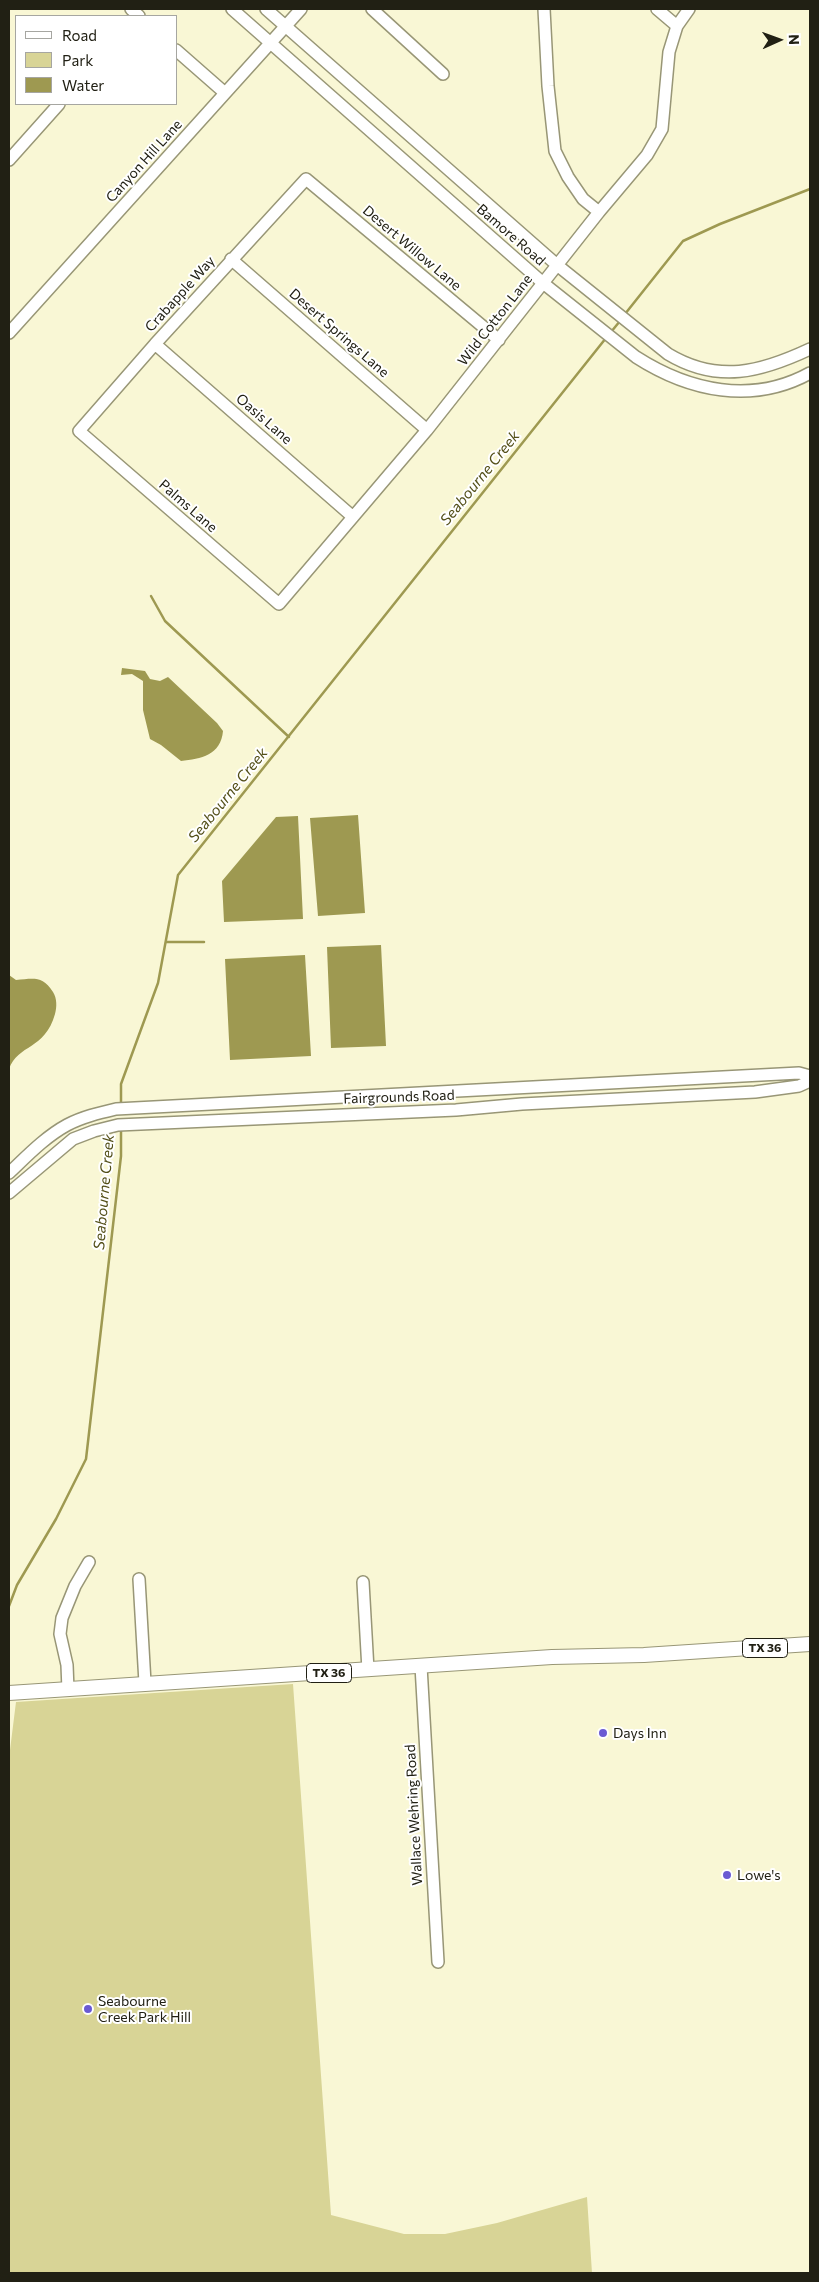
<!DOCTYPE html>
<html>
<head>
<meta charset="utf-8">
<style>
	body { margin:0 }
	#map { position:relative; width:819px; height:2282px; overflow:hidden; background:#f9f7d5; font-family:Commissioner,sans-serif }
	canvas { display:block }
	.frame { position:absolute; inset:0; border:10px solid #212014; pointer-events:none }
	.legend { position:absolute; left:15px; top:15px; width:162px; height:90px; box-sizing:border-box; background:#fff; border:1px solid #a6a6a1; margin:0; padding:6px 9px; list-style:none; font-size:15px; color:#212014 }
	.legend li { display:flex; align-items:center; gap:10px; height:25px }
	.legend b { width:25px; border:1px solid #a6a6a1 }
	.north { position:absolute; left:754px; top:15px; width:50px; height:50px; -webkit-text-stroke:4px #fff; paint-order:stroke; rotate:88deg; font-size:14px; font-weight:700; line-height:20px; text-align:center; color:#212014 }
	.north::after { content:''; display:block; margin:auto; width:18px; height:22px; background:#212014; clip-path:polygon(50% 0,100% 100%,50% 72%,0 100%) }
</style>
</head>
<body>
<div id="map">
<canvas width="819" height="2282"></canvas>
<div class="frame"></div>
<ul class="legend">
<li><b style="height:6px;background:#fff"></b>Road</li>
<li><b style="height:14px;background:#d8d496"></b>Park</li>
<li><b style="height:14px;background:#9e9951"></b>Water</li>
</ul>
<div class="north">N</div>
</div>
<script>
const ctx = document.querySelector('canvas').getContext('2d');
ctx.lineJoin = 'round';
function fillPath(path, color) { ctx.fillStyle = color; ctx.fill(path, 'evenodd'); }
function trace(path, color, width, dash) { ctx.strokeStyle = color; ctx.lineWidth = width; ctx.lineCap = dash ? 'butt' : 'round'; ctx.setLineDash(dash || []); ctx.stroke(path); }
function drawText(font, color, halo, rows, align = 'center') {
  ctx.font = font + ' Commissioner,sans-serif'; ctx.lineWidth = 4; ctx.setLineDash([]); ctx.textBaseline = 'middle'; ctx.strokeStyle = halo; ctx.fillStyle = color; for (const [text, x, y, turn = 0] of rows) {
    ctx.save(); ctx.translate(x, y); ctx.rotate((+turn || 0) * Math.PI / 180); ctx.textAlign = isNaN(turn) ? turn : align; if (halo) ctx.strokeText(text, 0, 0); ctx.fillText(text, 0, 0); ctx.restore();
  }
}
const green = new Path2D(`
	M293,1684l38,531 73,19h41l52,-11 90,-26 5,76h-583v-515l7,-56z`);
const water = new Path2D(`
	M122,668l23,3 5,8 10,2 8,-4 49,46 6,8c-2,24 -22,28 -42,30l-20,-16 -11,-6 -7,-29v-29l-11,-7 -11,1z
	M358,815l7,98 -47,3 -8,-98z
	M298,816l5,103 -79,3 -2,-41 54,-64z
	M381,945l5,101 -55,2 -4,-101z
	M305,955l6,101 -81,4 -5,-101z
	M9,975l7,5c17,-1 26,-5 37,12 4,6 4,15 2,22 -10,36 -37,30 -46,55z`);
const stream = new Path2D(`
	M625,314l58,-73 37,-17 90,-35
	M611,332l9,-11
	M151,596l14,25 124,116
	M166,942h38
	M121,1105v-21l37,-101 20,-108 428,-537
	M9,1606l8,-21 39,-66 30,-60 35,-303v-28`);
const minor = new Path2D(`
	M131,9l8,7
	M232,9l311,274 93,74c53,34 116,48 174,16
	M266,9l291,256 111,89c50,30 93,18 142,-5
	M372,9l71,65
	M544,9l4,77 7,65 13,26 15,22 16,13
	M657,9l20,17
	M176,50l49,43
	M9,160l50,-56
	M231,259l196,171
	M9,333l292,-324
	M499,340l-193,-161 -151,165 -76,87 200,173 148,-174 172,-218 48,-57 15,-26 7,-77 8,-26 12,-17
	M155,344l198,173
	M9,1173c18,-17 36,-36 58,-48 15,-8 32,-12 49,-16l683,-36 11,3
	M9,1193l64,-54 21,-8 24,-6 338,-15 66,-6 233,-12 44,-6 11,-5
	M139,1579l6,104
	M363,1582l5,88
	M421,1666l17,296
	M68,1690l-1,-25 -7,-31 2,-16 13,-32 14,-24`);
const major = new Path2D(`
	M9,1693l543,-36 92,-2 166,-11`);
const markers = [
	[603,1733,5,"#6a5ad3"],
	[727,1875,5,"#6a5ad3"],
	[88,2009,5,"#6a5ad3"]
];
const shields = [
	[765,1648,45],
	[329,1673,45]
];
const shieldNames = [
	["TX 36",765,1648],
	["TX 36",329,1673]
];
const streetNames = [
	["Canyon Hill Lane",144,161,-48],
	["Bamore Road",511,235,41],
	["Desert Willow Lane",412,248,40],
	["Crabapple Way",180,294,-48],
	["Wild Cotton Lane",495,320,-52],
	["Desert Springs Lane",339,333,41],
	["Oasis Lane",264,419,41],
	["Palms Lane",188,506,41],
	["Fairgrounds Road",399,1097,-2],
	["Wallace Wehring Road",414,1815,-93]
];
const poiNames = [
	["Days Inn",613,1733],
	["Lowe's",737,1875],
	["Seabourne",98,2001],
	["Creek Park Hill",98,2017]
];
const waterNames = [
	["Seabourne Creek",480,478,-51],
	["Seabourne Creek",228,795,-51],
	["Seabourne Creek",104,1192,-85]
];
fillPath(green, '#d8d496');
fillPath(water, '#9e9951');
trace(stream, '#9e9951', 2.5);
trace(minor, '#989676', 14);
trace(major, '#989676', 16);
trace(minor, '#fff', 11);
trace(major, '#fff', 14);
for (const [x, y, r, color] of markers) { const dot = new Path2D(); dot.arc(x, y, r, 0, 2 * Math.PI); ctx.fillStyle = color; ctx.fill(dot); trace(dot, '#fff', 2); }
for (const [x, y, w] of shields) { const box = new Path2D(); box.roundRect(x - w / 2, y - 9.5, w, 19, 4); ctx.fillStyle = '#fff'; ctx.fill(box); trace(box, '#212014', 1); }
drawText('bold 12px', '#212014', null, shieldNames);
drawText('14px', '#212014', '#fff', streetNames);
drawText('14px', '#212014', '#fff', poiNames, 'left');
drawText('italic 15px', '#534f18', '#fff', waterNames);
</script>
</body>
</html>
